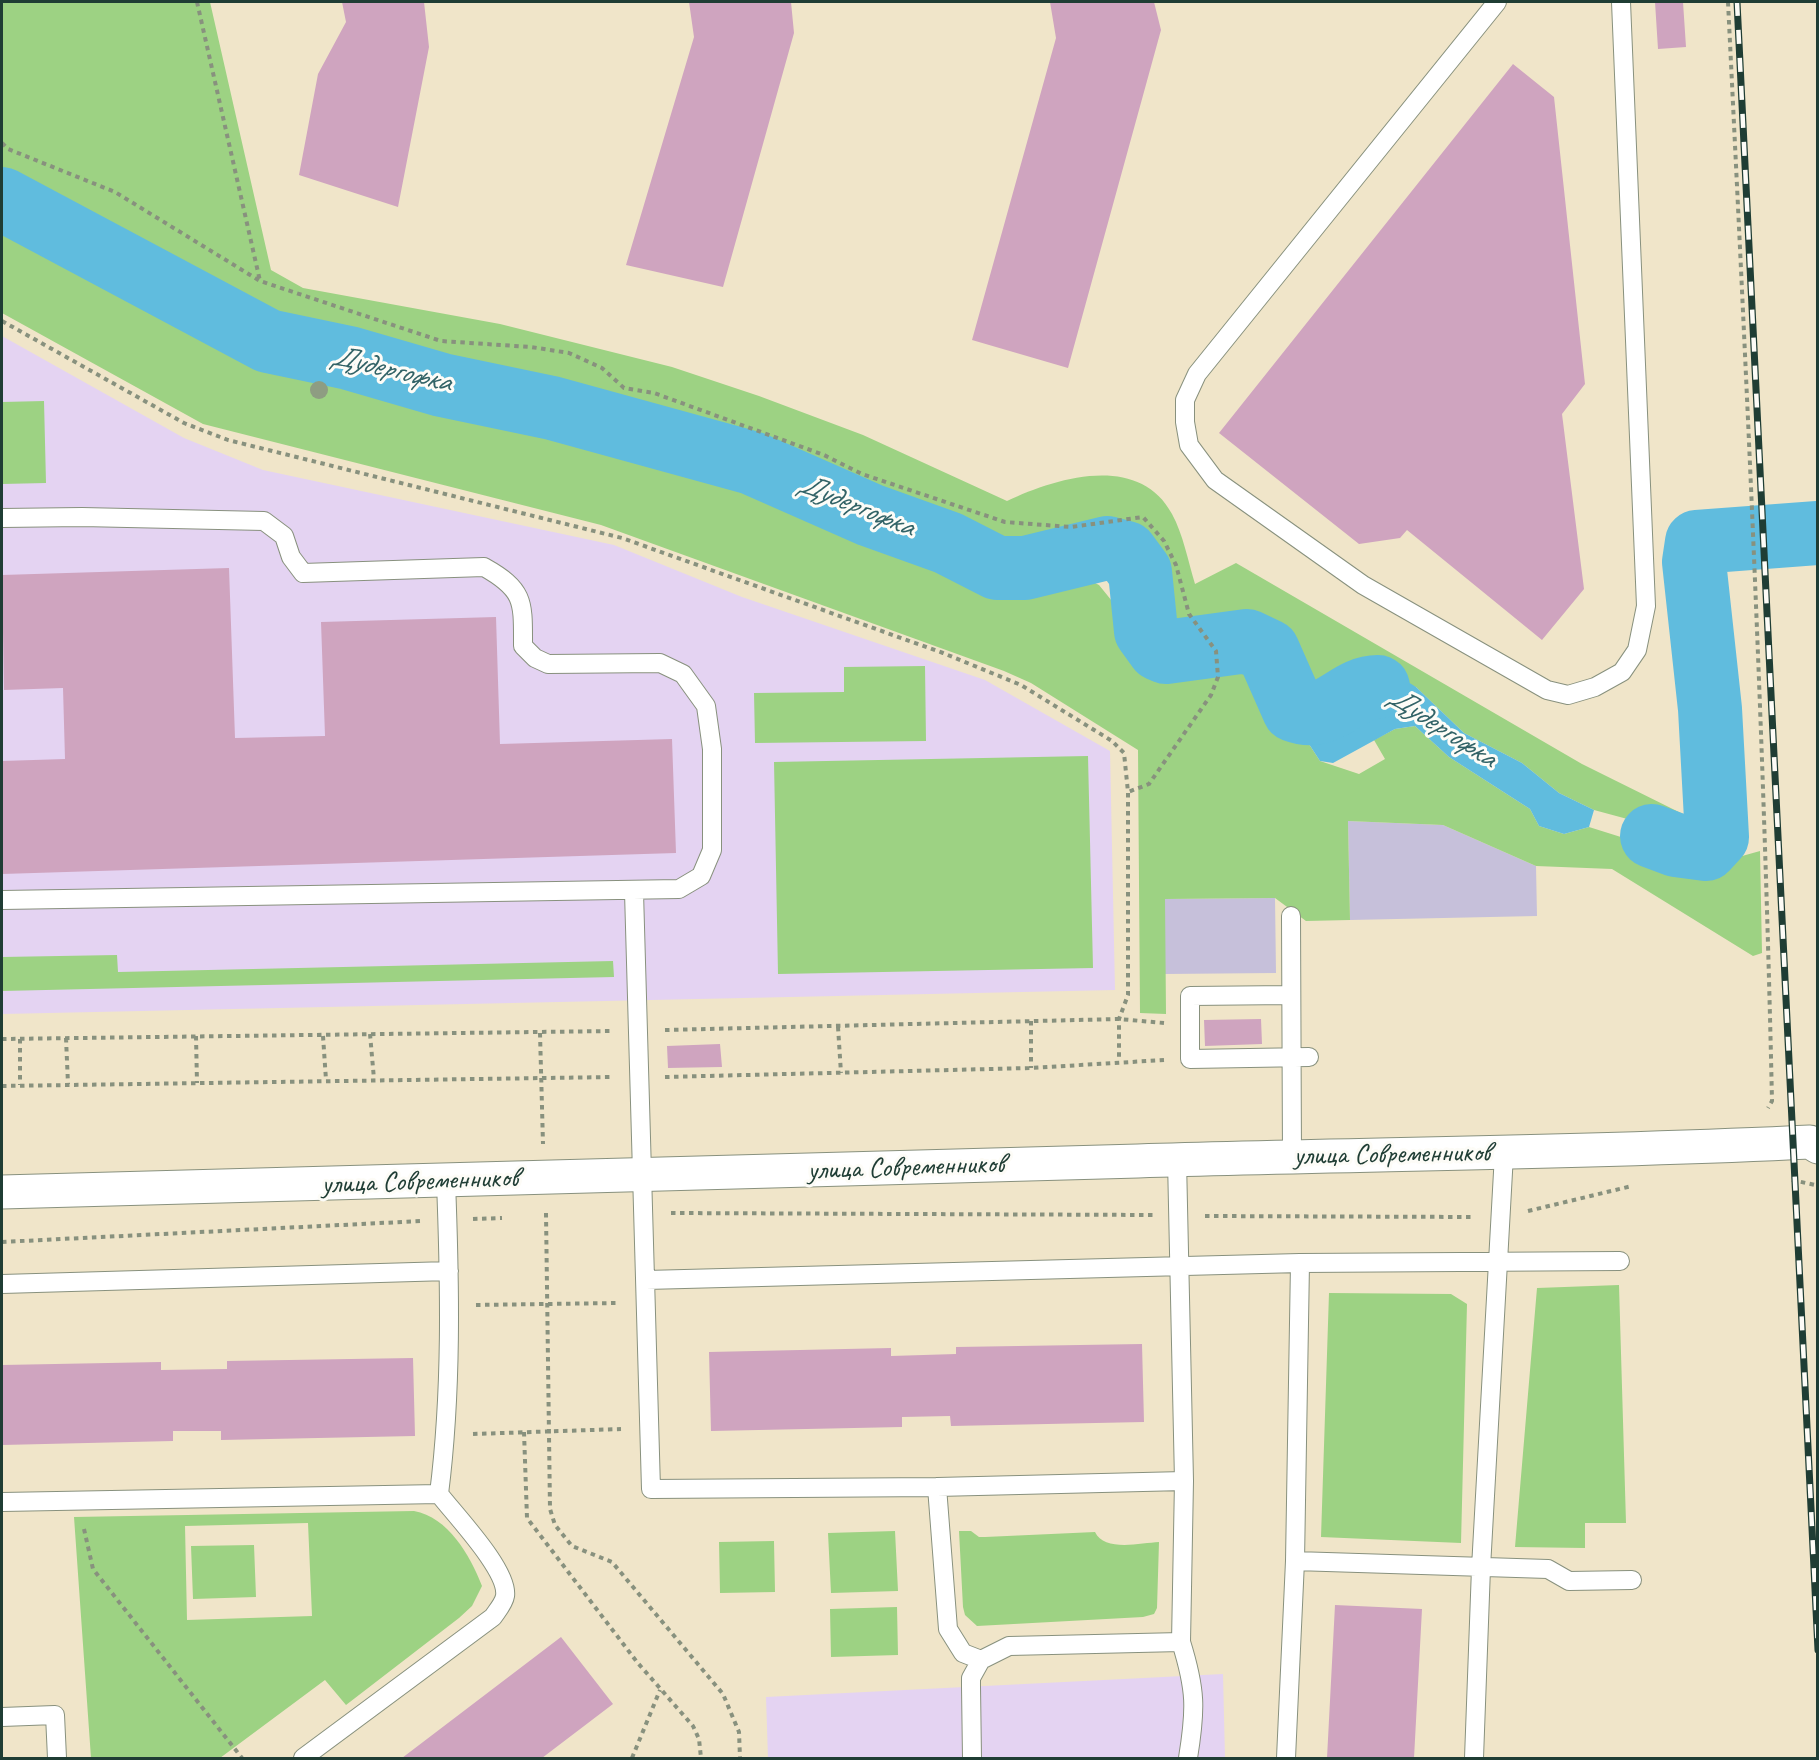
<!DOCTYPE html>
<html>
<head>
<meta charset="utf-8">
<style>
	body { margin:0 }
	#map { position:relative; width:1819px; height:1760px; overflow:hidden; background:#f0e5c9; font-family:Caveat,sans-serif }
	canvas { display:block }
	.frame { position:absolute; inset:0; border:3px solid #1f3d34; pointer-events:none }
</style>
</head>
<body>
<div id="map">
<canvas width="1819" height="1760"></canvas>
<div class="frame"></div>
</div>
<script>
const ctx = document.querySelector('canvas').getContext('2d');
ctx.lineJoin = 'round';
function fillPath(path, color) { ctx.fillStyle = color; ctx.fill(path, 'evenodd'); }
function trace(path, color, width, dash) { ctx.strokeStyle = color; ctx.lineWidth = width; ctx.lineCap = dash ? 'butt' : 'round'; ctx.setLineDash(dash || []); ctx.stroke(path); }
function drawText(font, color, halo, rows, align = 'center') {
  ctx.font = font + ' Caveat,sans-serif'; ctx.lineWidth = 6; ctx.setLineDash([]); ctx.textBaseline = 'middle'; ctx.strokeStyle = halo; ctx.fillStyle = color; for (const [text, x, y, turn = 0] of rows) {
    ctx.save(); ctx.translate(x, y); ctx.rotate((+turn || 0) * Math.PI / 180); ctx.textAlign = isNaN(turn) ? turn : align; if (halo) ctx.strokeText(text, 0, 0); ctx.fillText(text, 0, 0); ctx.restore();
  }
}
const built = new Path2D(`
	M2,336l182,102 79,32 351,75 128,52 243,83 125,71 5,239 -1113,24z
	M1223,1674l2,84h-457l-2,-61z`);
const industrial = new Path2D(`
	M1348,821l95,4 93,41 1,50 -187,4z
	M1275,898l1,75 -111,1v-75z`);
const green = new Path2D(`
	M2,2h208l61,268 32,18 197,36 172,43 87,29 104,39 144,66c48,-23 132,-49 165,13 11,20 16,47 23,70l41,-21 346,201 121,60 -9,13 -100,-27 -35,-17 -37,-30 -58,-30 -48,-46 -50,-11c-24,15 -36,28 -66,20l-24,-52 -26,-15 -66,16 -24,-9 -18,-81 -37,-21 -84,30 -307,-129 -88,-34 -87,-15 -223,-47 -87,-32 -227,-125z
	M2,205l231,131 61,22 446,112 231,101 28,6 35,-3 45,1 20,10 17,21 18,38 28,15 79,-7 25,11 28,58 26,40 39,13 26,-15 -11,-19 21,-11 20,-3 34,31 81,52 9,17 25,8 25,-7 121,38 50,-14 2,102 -9,3 -141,-87 -76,-3 -93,-41 -95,-4 2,99 -44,1 -31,-23 -110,1 1,115 -26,-1 -2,-263 -107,-67 -27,-12 -403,-146 -398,-101 -201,-111z
	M44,401l2,82 -44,1v-82z
	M925,666l1,75 -171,2 -1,-50 90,-1v-25z
	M1088,756l5,212 -315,6 -4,-212z
	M117,955l1,17 495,-11 1,16 -612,14v-34z
	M1619,1285l7,238h-41v25l-70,-1 22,-259z
	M1329,1293l122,1 16,10 -6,239 -140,-6z
	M414,1511c34,6 56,44 68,75l-10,20 -13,12 -113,87 -21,-25 -105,78h-129l-17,-241zM308,1523l4,93 -125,4 -2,-94z
	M895,1531l3,60 -67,2 -3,-60z
	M959,1531h12l8,6h6l110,-5c9,20 45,11 64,10l-2,66 -3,6 -11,3 -166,9 -12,-11 -2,-8z
	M774,1541l1,51 -55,1 -1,-51z
	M254,1545l2,52 -63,2 -2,-53z
	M897,1607l1,48 -67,2 -1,-48z`);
const water = new Path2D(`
	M1386,668l30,19 48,46 58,30 37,30 35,17 -5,17 -25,7 -25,-8 -9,-17 -81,-52 -34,-31 -20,3 -62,34 -13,-2 -26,-40 6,-25c35,9 55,-16 86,-28z`);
const stream = new Path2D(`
	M1696,530l1,12`);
const river = new Path2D(`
	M2,199l266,142 81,17 93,27 110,23 200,55 118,52 78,28 49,25h28l82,-20 19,5 14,19 6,59 13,18 7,3 81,-11 21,10 26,59c37,14 51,-23 84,-23
	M1652,836l24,9 30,4 11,-12 -7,-128 -16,-147 3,-20 121,-9`);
const building = new Path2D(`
	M342,2h82l5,45 -31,160 -99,-32 19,-101 28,-52z
	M689,2h102l3,31 -71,254 -97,-22 68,-228z
	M1050,2h104l7,28 -93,338 -96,-28 84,-302z
	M1655,2h28l3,45 -28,2z
	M1513,64l41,33 31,287 -23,30 22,175 -42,51 -135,-110 -7,8 -41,6 -140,-111z
	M229,568l6,170 90,-2 -4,-114 175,-5 4,127 172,-5 4,114 -674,21v-113l63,-2 -2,-71 -59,2 -2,-115z
	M1261,1019l1,25 -57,2 -1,-26z
	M720,1044l2,23 -54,1 -1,-22z
	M1142,1344l2,78 -193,4 -1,-10 -48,1v10l-191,4 -2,-79 182,-4v8l65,-2v-7z
	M413,1358l2,78 -194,4v-9h-48v10l-171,4v-80l159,-3v8l66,-1v-8z
	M1335,1605l87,4 -8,149h-87z
	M561,1637l52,67 -71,54h-140z`);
const path = new Path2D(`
	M197,2l63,279
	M1728,2c18,366 36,732 44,1099l-4,7
	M2,143l6,6 107,43 145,89 181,60 90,6 38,6 33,15 22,20 30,5 170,62 38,19 143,48 66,5 72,-10 21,24 12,24 13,49 27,37 2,26 -7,18 -62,89 -21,8
	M2,321l182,102 44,17 394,98 321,115 78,32 91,56 12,12 4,39v203l-9,24v42
	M1031,1021v47
	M838,1027l3,46
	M665,1030l454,-11 45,4
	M540,1033l3,111
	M370,1034l4,45
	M196,1036l1,47
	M323,1036l3,44
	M66,1038l2,46
	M2,1039l611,-8
	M20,1039v46
	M665,1077l366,-9 133,-8
	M2,1086l611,-9
	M1792,1180l23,5
	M1528,1211l104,-25
	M546,1213l4,296 5,16 17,21 40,16 111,132 16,38 1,26
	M671,1213l482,2
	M1205,1216l269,1
	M473,1219l29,-1
	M2,1242l419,-21
	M476,1305l142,-2
	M524,1432l3,86 110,144 56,64 6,13 2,19
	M473,1434l148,-5
	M84,1529l9,40 149,189
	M632,1758l28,-68`);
const lane = new Path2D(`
	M1497,2l-300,372 -12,26v22l4,23 26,35 148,105 184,105 21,5 27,-8 27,-15 15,-22 9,-44 -25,-604
	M2,518l80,-1 182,4 20,15 7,21 12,16 181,-6c41,23 39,35 39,79l12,12 13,6 112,-1 23,11 23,32 6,43v101l-11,26 -22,13 -677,11
	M634,892l17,597 286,-2 247,-6 -7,-321
	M1291,916l1,241
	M1290,995l-100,1v63l119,-2
	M646,1280l654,-17 320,-2
	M2,1284l447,-13
	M937,1487l11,142 15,24 18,7
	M2,1502l437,-8
	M1295,1561l253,8 21,12 63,-1
	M1181,1642c15,48 15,67 7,116
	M2,1717l53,-2 2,43
	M303,1758l190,-141c4,-6 11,-14 12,-21 4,-25 -50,-81 -66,-102 13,-103 11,-208 7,-312
	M972,1758l-1,-71v-9l10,-18 28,-14 172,-4 3,-161
	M1286,1758l9,-197 5,-298
	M1474,1758l7,-190 23,-414`);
const street = new Path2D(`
	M2,1192c378,-7 757,-20 1136,-31 224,-7 448,-8 672,-19l8,5`);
const rail = new Path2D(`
	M1737,2l81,1648`);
const trees = [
	[319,390]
];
const streetNames = [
	["улица Современников",1392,1155,-1],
	["улица Современников",906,1168,-2],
	["улица Современников",420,1182,-2]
];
const waterNames = [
	["Дудергофка",391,370,13],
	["Дудергофка",856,506,22],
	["Дудергофка",1442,728,33]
];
fillPath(built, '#e4d3f2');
fillPath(industrial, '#c6c0da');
fillPath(green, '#9dd283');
fillPath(water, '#60bcde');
trace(stream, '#60bcde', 10);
trace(river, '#60bcde', 64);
fillPath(building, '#cfa4bf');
trace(lane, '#88917e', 20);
trace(street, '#88917e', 35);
trace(path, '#88917e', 4, [4.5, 4.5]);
trace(lane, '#fff', 18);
trace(street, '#fff', 33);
trace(rail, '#1f3d34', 7);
trace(rail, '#fdfcf7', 4.5, [14]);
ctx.fillStyle = '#8e9d82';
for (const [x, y] of trees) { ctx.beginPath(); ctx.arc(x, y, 9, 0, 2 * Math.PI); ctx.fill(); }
drawText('28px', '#1f3d34', '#fdfcf7', streetNames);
drawText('italic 30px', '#326367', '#fdfcf7', waterNames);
</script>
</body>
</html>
